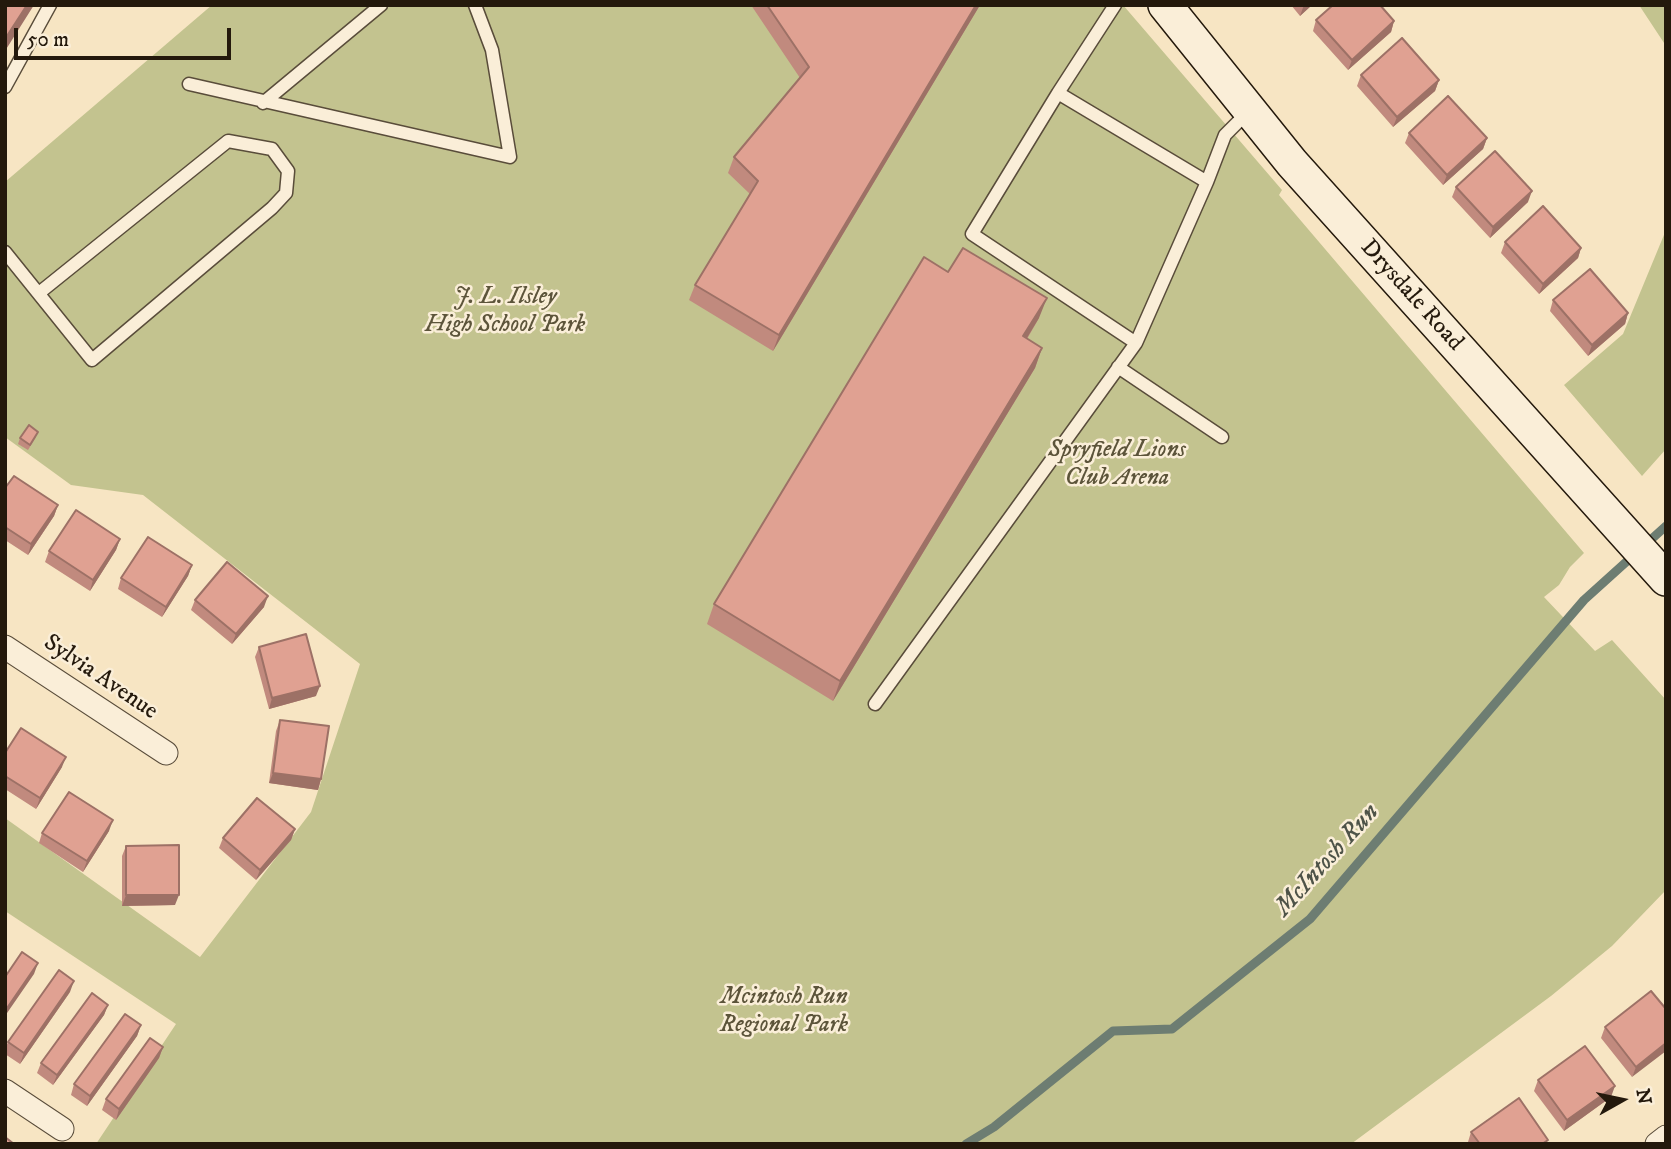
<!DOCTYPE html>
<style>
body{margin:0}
#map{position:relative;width:1671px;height:1149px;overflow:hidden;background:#f7e5c3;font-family:"IM FELL DW Pica",serif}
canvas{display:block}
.frame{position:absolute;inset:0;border:7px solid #24190c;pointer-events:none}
.north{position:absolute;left:1587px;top:1065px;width:70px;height:70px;-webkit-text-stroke:5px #faeed8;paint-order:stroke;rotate:81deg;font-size:19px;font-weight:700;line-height:28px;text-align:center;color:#24190c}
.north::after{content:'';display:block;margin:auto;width:24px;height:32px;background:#24190c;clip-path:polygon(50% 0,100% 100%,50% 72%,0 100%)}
.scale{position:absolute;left:14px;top:28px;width:217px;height:32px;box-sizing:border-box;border:4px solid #24190c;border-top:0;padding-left:9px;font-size:21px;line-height:24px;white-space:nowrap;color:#24190c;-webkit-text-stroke:5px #faeed8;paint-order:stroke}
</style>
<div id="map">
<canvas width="1671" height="1149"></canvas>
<div class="frame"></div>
<div class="north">N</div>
<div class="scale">50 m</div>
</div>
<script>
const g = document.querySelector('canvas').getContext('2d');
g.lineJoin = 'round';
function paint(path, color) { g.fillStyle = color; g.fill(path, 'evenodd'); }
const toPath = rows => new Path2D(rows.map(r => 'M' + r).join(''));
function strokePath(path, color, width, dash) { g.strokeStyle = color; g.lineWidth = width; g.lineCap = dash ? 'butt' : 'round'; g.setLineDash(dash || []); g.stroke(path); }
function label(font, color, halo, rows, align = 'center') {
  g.font = font + ' "IM FELL DW Pica",serif'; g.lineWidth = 5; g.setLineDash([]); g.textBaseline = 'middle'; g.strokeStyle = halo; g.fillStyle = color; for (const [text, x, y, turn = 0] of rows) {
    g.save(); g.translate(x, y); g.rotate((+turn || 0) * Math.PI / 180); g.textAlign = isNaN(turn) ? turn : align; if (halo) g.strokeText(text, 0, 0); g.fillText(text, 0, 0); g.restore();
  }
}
paint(toPath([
 [212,5,1123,5,1282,190,1279,195,1584,553,1570,567,1559,585,1544,597,1595,651,1612,640,1666,700,1666,890,1612,946,1551,996,1351,1144,96,1144,176,1024,5,911,5,818,200,957,311,812,360,664,143,495,71,485,5,437,5,182],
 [1639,5,1666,5,1666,46],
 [1666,230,1666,449,1642,476,1564,385,1623,334]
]), '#c3c38f');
strokePath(toPath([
 [966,1144,994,1127,1113,1031,1172,1029,1310,919,1584,600,1666,526]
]), '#6d7d72', 9);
const lane = toPath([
 [189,84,510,157,492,50,475,5],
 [5,87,50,5],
 [1058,93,1207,182],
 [263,103,381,5],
 [5,252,92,360,272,208,286,193,288,171,272,149,228,141,39,293],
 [1136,343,1207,182,1225,135,1248,112],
 [1118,367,1222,437],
 [875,704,1136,343,972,234,1058,93,1115,5]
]);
const street = toPath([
 [5,647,166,753],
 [5,1091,62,1129],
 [1657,1144,1666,1137]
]);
const secondary = toPath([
 [1165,5,1292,163,1666,579]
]);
strokePath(lane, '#594c3a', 15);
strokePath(street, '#594c3a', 25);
strokePath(secondary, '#24190c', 36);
strokePath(lane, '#faeed8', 12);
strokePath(street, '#faeed8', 23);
strokePath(secondary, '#faeed8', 33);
paint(toPath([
 [751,5,980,5,773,351,689,300,695,285,750,194,728,173,734,157,800,78],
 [1291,5,1312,5,1300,16],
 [1316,20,1394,21,1391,32,1348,70,1313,31],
 [1361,75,1439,80,1435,91,1393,127,1357,86],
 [1409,133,1487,138,1483,149,1443,185,1405,143],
 [1456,187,1528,202,1490,238,1452,197],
 [1505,242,1581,248,1578,258,1539,294,1501,253],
 [948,272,1039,318,1027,339,1042,348,1035,368,833,701,707,624,714,604],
 [1553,300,1628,313,1625,324,1588,356,1550,311],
 [36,437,28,450,18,444,20,438],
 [5,488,58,505,54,516,28,555,5,540],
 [120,539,116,550,90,591,45,562,49,551],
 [192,565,188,576,162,617,118,589,121,578],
 [195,600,264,607,232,644,191,610],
 [259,647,316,696,269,709,255,657],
 [280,720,321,779,318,790,269,783,276,731],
 [5,753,62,767,36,809,5,789],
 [295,829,291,840,256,880,219,848,223,838],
 [109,831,83,872,39,843,42,833],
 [126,846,175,905,122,906,122,856],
 [70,992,20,1064,5,1054,5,1049,8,1042],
 [108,1005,104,1015,53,1085,37,1073,41,1063],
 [1666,1009,1632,1077,1601,1038,1605,1027],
 [141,1025,137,1036,87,1106,71,1095,74,1084],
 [163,1047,159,1058,116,1120,102,1110,106,1099],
 [1538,1080,1611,1097,1564,1131,1534,1091],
 [1471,1132,1548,1140,1546,1144,1469,1144,1468,1142]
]), '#c18a7e');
paint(toPath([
 [27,5,34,5,5,51,5,39],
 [976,5,980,5,773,351,779,335],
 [1304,5,1312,5,1300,16],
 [1394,21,1391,32,1348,70,1352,60],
 [1439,80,1435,91,1393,127,1397,117],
 [1487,138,1483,149,1443,185,1447,175],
 [1532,191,1528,202,1490,238,1493,227],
 [1581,248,1578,258,1539,294,1543,284],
 [1047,298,1039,318,1016,356,1023,336],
 [1628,313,1625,324,1588,356,1592,345],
 [1042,348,1035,368,833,701,840,681],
 [58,505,54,516,28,555,31,544],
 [120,539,116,550,90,591,93,580],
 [192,565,188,576,162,617,166,607],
 [268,596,264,607,232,644,236,634],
 [320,686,316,696,269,709,272,698],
 [66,757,62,767,36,809,40,798],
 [273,773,321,779,318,790,269,783],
 [113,820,109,831,83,872,87,861],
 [295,829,291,840,256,880,260,870],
 [126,895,179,895,175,905,122,906],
 [38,963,34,974,5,1016,5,1011],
 [74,981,70,992,20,1064,24,1053],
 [108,1005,104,1015,53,1085,57,1075],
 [141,1025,137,1036,87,1106,90,1096],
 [1666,1043,1666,1051,1632,1077,1636,1067],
 [163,1047,159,1058,116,1120,119,1109],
 [1615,1086,1611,1097,1564,1131,1567,1120]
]), '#9d7166');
const building = toPath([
 [5,5,27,5,5,39,5,5],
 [767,5,976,5,779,335,695,285,758,181,734,157,809,67,767,5],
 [1333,5,1380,5,1394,21,1352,60,1316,20,1333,5],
 [1402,38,1439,80,1397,117,1361,75,1402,38],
 [1448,96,1487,138,1447,175,1409,133,1448,96],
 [1495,151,1532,191,1493,227,1456,187,1495,151],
 [1543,206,1581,248,1543,284,1505,242,1543,206],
 [963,248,1047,298,1023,336,1042,348,840,681,714,604,924,257,948,272,963,248],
 [1590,269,1628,313,1592,345,1553,300,1590,269],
 [29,425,38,432,30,445,20,438,29,425],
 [14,476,58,505,31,544,5,527,5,488,14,476],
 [76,510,120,539,93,580,49,551,76,510],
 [148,537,192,565,166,607,121,578,148,537],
 [227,562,268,596,236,634,195,600,227,562],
 [306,634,320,686,272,698,259,647,306,634],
 [280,720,329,726,321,779,273,773,280,720],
 [21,728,66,757,40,798,5,776,5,753,21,728],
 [69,792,113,820,87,861,42,833,69,792],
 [257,798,295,829,260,870,223,838,257,798],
 [179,845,179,895,126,895,126,846,179,845],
 [22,952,38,963,5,1011,5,977,22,952],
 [59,970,74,981,24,1053,8,1042,59,970],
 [1651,991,1666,1009,1666,1043,1636,1067,1605,1027,1651,991],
 [92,993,108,1005,57,1075,41,1063,92,993],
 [125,1014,141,1025,90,1096,74,1084,125,1014],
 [150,1038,163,1047,119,1109,106,1099,150,1038],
 [1585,1046,1615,1086,1567,1120,1538,1080,1585,1046],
 [1519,1098,1548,1140,1542,1144,1480,1144,1471,1132,1519,1098],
 [5,1137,14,1144,5,1144,5,1137]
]);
paint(building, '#e0a192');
strokePath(building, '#9d7166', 2);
label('24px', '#24190c', '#faeed8', [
 ["Drysdale Road",1411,296,48],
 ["Sylvia Avenue",100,678,34]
]);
label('italic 24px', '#5c543a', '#faeed8', [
 ["J. L. Ilsley",505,298],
 ["High School Park",505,326],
 ["Spryfield Lions",1117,451],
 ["Club Arena",1117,479],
 ["Mcintosh Run",784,998],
 ["Regional Park",784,1026]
]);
label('italic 26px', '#4e5348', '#faeed8', [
 ["McIntosh Run",1328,861,-48]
]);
</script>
